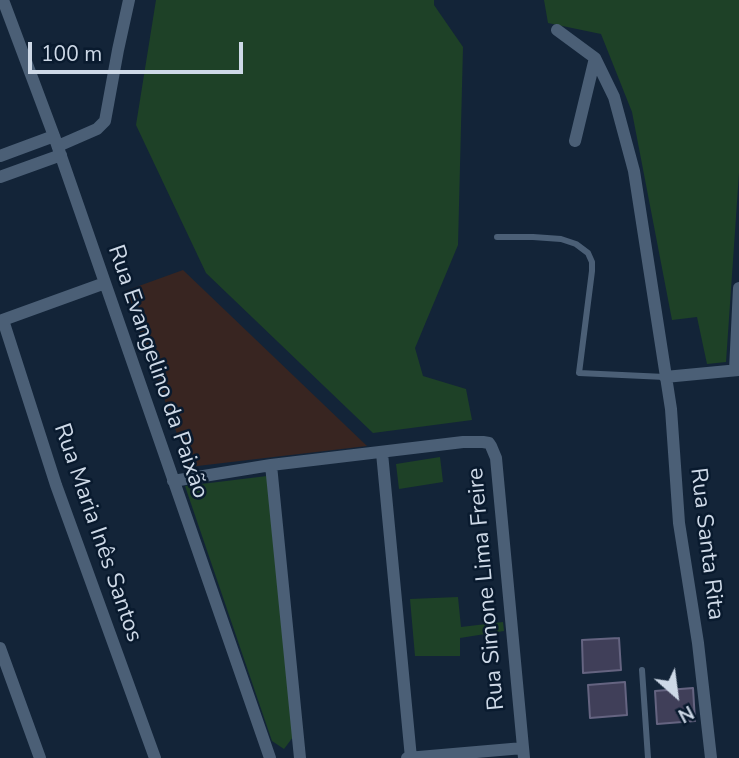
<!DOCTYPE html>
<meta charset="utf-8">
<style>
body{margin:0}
#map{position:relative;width:739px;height:758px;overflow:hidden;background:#132438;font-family:"Nunito Sans",sans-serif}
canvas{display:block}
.north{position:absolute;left:641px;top:660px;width:70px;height:70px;-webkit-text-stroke:5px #091a2e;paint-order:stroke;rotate:152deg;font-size:19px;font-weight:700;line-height:28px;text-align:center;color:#ced9e7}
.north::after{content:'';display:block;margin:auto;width:24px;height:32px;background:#ced9e7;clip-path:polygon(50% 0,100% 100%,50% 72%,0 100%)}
.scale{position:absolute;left:28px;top:42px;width:215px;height:32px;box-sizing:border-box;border:4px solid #ced9e7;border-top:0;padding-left:9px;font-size:21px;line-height:24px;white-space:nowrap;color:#ced9e7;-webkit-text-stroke:5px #091a2e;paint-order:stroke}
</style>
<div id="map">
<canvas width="739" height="758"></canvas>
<div class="north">N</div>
<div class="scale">100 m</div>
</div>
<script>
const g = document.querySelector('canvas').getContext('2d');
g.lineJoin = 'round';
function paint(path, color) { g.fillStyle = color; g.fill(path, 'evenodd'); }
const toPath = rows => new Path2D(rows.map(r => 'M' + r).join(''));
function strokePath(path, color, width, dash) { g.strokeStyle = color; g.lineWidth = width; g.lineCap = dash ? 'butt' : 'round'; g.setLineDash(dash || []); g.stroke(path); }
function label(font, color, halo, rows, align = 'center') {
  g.font = font + ' "Nunito Sans",sans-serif'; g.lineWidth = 5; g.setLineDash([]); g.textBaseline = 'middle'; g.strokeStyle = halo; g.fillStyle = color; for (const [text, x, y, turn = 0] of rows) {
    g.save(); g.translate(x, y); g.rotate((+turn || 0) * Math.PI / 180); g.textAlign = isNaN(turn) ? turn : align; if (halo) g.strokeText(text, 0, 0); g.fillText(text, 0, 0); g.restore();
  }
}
paint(toPath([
 [183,270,367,446,189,467,125,291]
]), '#382521');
paint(toPath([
 [156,0,434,0,434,5,463,47,458,245,415,348,423,376,466,389,472,420,373,433,206,273,136,125],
 [544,0,739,0,739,173,726,362,707,364,697,317,672,320,632,112,601,34,548,23],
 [440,457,443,482,399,489,396,464],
 [267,476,293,737,284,749,272,741,185,486],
 [458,597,461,627,503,622,504,631,460,638,460,656,415,656,410,599]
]), '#1e4127');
const building = toPath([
 [619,638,621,670,583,673,582,640,619,638],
 [625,682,627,715,590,718,588,685,625,682],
 [693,688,695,721,657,724,655,691,693,688]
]);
paint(building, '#403f59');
strokePath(building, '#656481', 2);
strokePath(toPath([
 [497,237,533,237,561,239,576,244,588,253,592,262,592,271,579,373,665,377],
 [642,670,648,758]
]), '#4b5f76', 6);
strokePath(toPath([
 [3,0,54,136,270,758],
 [557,30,595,58,614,97,634,171,671,409,679,523,698,643,711,758],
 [575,141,595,58],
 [58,146,97,129,105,121,118,50,129,0],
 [0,156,54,136],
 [0,177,61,155],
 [3,320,56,485,155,758],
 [0,321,105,283],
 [735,370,739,288],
 [665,377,739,370],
 [382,453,411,758],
 [271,465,300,758],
 [173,481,271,465,463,442,483,442,489,443,491,446,496,458,524,758],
 [0,648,40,758],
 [407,758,523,748]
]), '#4b5f76', 12);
label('23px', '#ced9e7', '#091a2e', [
 ["Rua Evangelino da Paixão",157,372,71],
 ["Rua Maria Inês Santos",97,533,71],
 ["Rua Santa Rita",706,544,83],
 ["Rua Simone Lima Freire",487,589,-95]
]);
</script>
